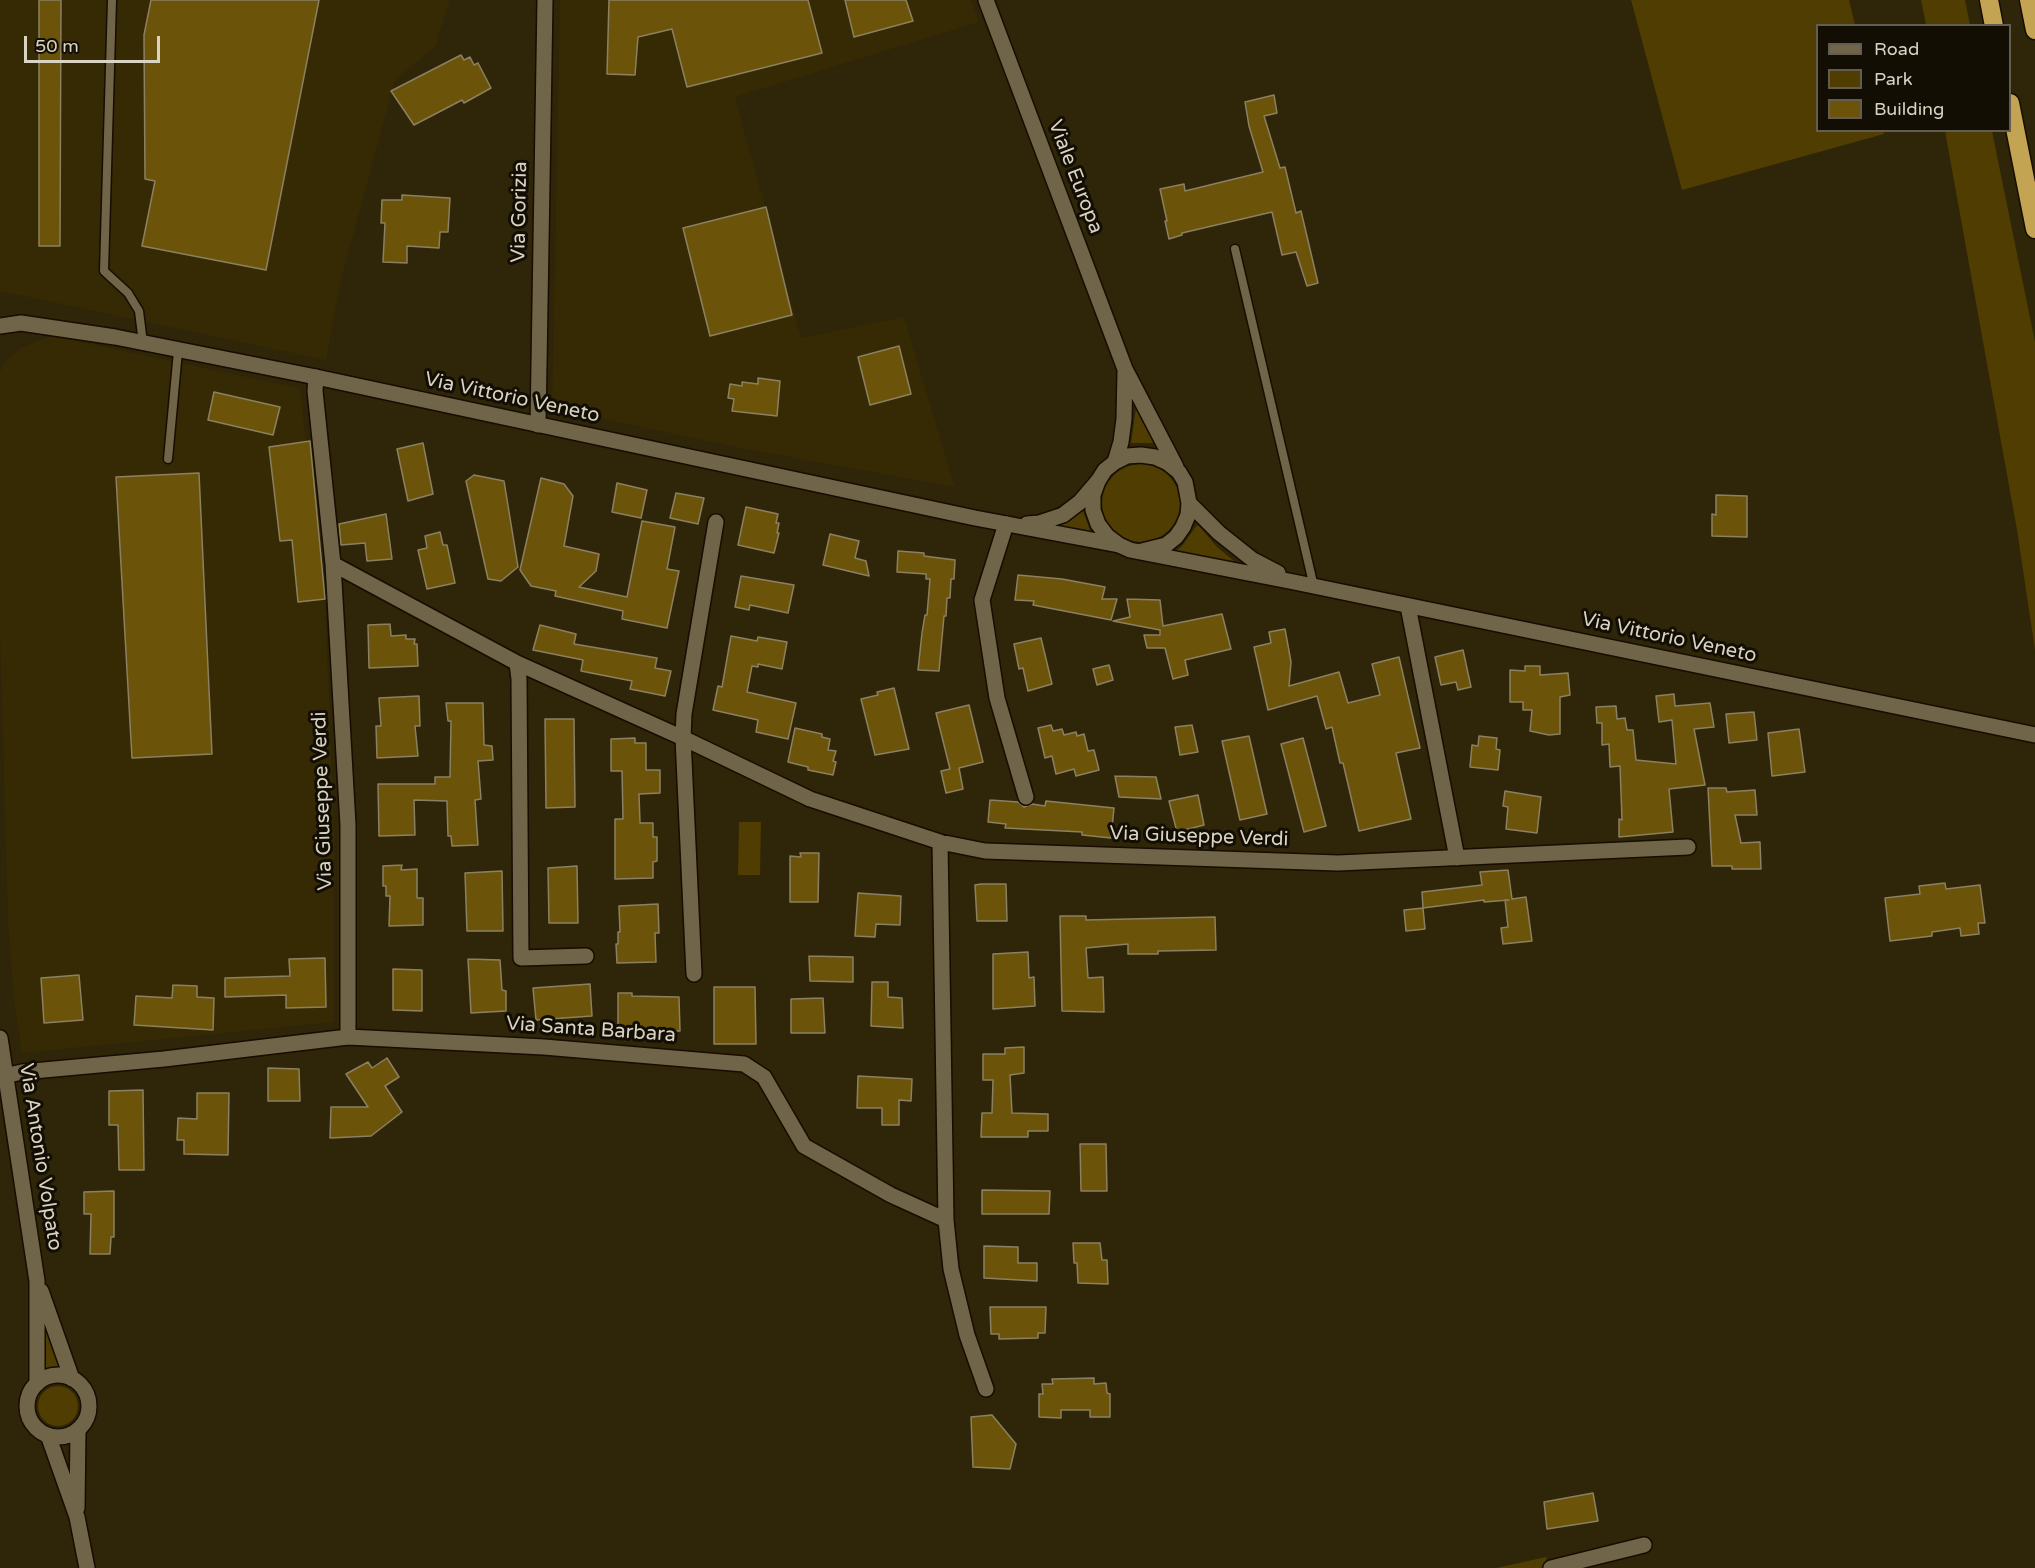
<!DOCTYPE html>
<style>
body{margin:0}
#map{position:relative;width:2035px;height:1568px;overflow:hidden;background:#2f2508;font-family:"Varela Round",sans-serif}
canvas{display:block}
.legend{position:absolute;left:1816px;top:24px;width:195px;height:108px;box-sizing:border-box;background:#130e04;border:2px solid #625d50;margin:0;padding:8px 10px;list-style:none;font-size:18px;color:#d9d3c3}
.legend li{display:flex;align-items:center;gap:12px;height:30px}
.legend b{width:30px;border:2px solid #625d50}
.scale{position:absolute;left:24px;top:36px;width:136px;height:27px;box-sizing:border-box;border:3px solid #d9d3c3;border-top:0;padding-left:8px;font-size:18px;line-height:21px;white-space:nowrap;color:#d9d3c3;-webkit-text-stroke:4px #130e04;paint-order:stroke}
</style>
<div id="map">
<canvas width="2035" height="1568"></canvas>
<ul class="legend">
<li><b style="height:8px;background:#706548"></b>Road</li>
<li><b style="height:16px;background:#4f3d02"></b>Park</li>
<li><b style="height:16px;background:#6b5409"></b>Building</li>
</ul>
<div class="scale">50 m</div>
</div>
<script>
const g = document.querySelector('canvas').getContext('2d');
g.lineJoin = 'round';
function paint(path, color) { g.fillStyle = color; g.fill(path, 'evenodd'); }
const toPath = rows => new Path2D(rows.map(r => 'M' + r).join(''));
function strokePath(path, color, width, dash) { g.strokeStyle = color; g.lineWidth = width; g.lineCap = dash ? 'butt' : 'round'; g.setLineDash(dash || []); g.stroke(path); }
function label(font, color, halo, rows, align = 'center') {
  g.font = font + ' "Varela Round",sans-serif'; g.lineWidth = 6; g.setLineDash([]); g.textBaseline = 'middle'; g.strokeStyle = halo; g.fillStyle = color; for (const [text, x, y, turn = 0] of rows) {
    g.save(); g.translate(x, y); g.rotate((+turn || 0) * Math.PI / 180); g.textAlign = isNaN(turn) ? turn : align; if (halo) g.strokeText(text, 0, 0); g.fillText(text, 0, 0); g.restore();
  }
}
paint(toPath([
 [0,0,450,0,435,47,395,80,340,284,326,360,0,291],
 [560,0,971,0,979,22,735,97,801,338,904,317,955,487,740,448,552,408],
 [52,336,300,388,325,605,334,828,334,1022,22,1053,14,999,8,924,0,636,0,371,9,357,22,347]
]), '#362a04');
paint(toPath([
 [1631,0,1849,0,1855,25,1818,26,1818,130,1883,131,1884,134,1682,190],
 [1921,0,1965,0,1970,25,1926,25],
 [1945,131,1992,131,2035,342,2035,650,2017,530],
 [1136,408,1154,443,1131,443],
 '1102 503a39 39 0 1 1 78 0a39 39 0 1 1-78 0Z',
 [1080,509,1083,511,1093,538,1045,530],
 [1197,525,1199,526,1217,547,1240,566,1172,554,1182,546],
 [739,822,761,822,760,875,738,875],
 [44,1324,59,1366,43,1369],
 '38 1406a20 20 0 1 1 40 0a20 20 0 1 1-40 0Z',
 [1546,1557,1548,1568,1496,1568]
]), '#4f3d02');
const building = toPath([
 [39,0,61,0,60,246,39,246,39,0],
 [151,0,319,0,266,270,142,246,155,181,145,179,144,35,151,0],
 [609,0,808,0,822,53,687,87,672,29,638,37,635,75,607,74,609,0],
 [845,0,906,0,913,21,854,37,845,0],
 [461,55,464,60,470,57,474,65,478,63,491,88,464,103,462,100,414,125,391,91,461,55],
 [1274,95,1277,113,1264,116,1280,168,1285,167,1296,213,1301,211,1318,283,1307,286,1296,252,1282,255,1272,212,1182,233,1182,235,1169,239,1165,221,1167,221,1160,189,1184,184,1185,191,1263,172,1249,126,1245,102,1274,95],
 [402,195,450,198,448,232,440,232,439,248,407,246,407,263,383,262,385,223,381,223,382,200,402,200,402,195],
 [766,207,792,315,710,336,683,228,766,207],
 [899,346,911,394,870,405,858,357,899,346],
 [758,378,780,381,777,416,732,411,734,399,728,398,730,384,742,386,742,382,758,384,758,378],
 [214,392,280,407,273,435,208,420,214,392],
 [310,441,325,599,298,602,292,540,280,541,269,447,310,441],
 [423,443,433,494,408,501,397,449,423,443],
 [199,473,212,754,132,758,116,477,199,473],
 [474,475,504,481,518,567,501,581,488,579,466,481,474,475],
 [541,478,564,484,573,496,564,546,599,554,596,571,579,587,627,597,642,521,675,527,667,569,679,571,667,628,622,619,623,611,555,596,556,591,531,586,520,570,541,478],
 [617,483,647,490,641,518,612,512,617,483],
 [676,493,704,498,698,524,670,518,676,493],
 [1716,495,1747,496,1747,537,1712,536,1712,514,1716,515,1716,495],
 [746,507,778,514,776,523,779,523,777,533,779,533,774,553,738,545,746,507],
 [386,514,392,559,367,561,365,543,341,545,339,524,386,514],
 [440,532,443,545,447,545,455,583,427,589,418,550,427,548,425,536,440,532],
 [830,534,859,541,855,558,866,561,869,576,823,565,830,534],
 [898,551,924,553,924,556,955,560,954,579,951,579,950,598,947,598,946,616,944,616,939,671,918,670,922,633,925,615,927,615,930,579,926,579,926,574,897,572,898,551],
 [1018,575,1062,579,1105,587,1102,599,1117,599,1111,620,1033,605,1034,601,1015,600,1018,575],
 [741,576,794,585,788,613,750,605,749,610,735,607,741,576],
 [1127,599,1160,600,1163,626,1222,614,1231,649,1185,660,1188,675,1173,679,1165,648,1147,648,1144,635,1160,635,1160,630,1113,621,1130,617,1127,599],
 [390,624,391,636,406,635,406,639,415,639,414,644,417,644,418,666,369,668,368,625,390,624],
 [540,625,576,634,574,644,657,658,655,668,671,671,665,696,630,689,632,681,581,671,583,660,533,650,540,625],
 [1285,629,1291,662,1289,686,1339,672,1348,703,1380,695,1372,664,1399,657,1420,748,1396,753,1411,819,1359,831,1343,763,1340,763,1332,727,1326,729,1317,696,1268,710,1254,647,1271,643,1269,632,1285,629],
 [731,636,757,641,758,637,787,642,782,669,758,664,758,667,752,666,747,692,796,703,788,739,756,732,758,720,713,710,718,686,722,687,731,636],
 [1041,638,1052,684,1028,691,1023,668,1019,669,1014,644,1041,638],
 [1463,650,1471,687,1458,690,1456,682,1441,685,1435,657,1463,650],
 [1109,665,1113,680,1097,685,1093,669,1109,665],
 [1525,666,1540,666,1540,675,1568,673,1570,695,1560,697,1560,734,1549,735,1530,731,1532,710,1523,710,1523,702,1510,702,1510,670,1525,671,1525,666],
 [894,688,909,749,875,755,861,699,878,695,877,692,894,688],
 [1674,694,1675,706,1710,703,1714,727,1694,729,1705,785,1669,789,1673,832,1619,837,1619,819,1622,820,1620,766,1610,767,1609,744,1602,745,1602,723,1597,723,1596,707,1616,706,1617,719,1625,718,1627,730,1633,730,1636,760,1676,764,1672,720,1659,722,1656,696,1674,694],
 [419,696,420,726,415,726,418,756,377,758,376,726,381,726,379,698,419,696],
 [446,703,483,703,484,745,492,746,493,760,478,761,481,799,475,800,478,845,452,846,451,836,448,836,447,801,414,800,415,835,379,836,378,784,435,784,435,777,450,777,451,721,448,721,446,703],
 [969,705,983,762,959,768,963,789,946,793,941,771,950,769,936,713,969,705],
 [1754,712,1757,740,1729,743,1726,714,1754,712],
 [545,719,574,719,575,807,546,808,545,719],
 [1051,725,1053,731,1062,729,1064,735,1076,732,1077,736,1084,734,1088,751,1094,750,1099,770,1076,776,1074,769,1056,774,1052,756,1045,758,1038,728,1051,725],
 [1192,725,1198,752,1180,755,1175,727,1192,725],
 [795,728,822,734,822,737,830,739,828,750,836,751,833,761,836,762,833,775,808,770,808,767,788,762,795,728],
 [1799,729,1805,772,1772,776,1768,733,1799,729],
 [1249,736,1267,814,1240,820,1222,741,1249,736],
 [1479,736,1497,738,1496,749,1500,750,1498,770,1470,767,1472,745,1478,746,1479,736],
 [635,738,635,743,646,743,646,770,660,770,660,793,639,794,640,823,653,823,653,837,657,837,657,861,653,862,653,878,615,879,615,819,623,819,622,771,611,771,611,739,635,738],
 [1303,738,1326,826,1304,832,1281,744,1303,738],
 [1115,776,1156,777,1161,799,1119,797,1115,776],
 [1708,788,1726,788,1727,792,1755,790,1757,815,1735,815,1741,843,1760,842,1761,869,1732,869,1732,866,1712,866,1708,788],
 [1505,791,1541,797,1537,833,1506,829,1508,807,1503,806,1505,791],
 [1198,795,1204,825,1177,832,1169,801,1198,795],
 [990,800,1018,802,1024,807,1032,804,1045,806,1046,801,1114,808,1111,838,1082,835,1082,832,1005,828,1006,824,988,822,990,800],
 [800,853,819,853,818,902,790,902,790,856,801,857,800,853],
 [402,865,401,870,417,869,417,898,423,898,423,925,389,926,390,896,386,896,386,886,383,886,383,866,402,865],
 [577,866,578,923,549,923,548,868,577,866],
 [1508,870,1512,899,1526,897,1532,941,1503,944,1501,928,1508,927,1505,900,1509,900,1484,902,1484,900,1423,908,1422,892,1482,885,1480,872,1508,870],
 [502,871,503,931,467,931,465,873,502,871],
 [1945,883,1946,889,1980,885,1985,923,1978,923,1979,934,1961,936,1960,928,1932,932,1932,936,1890,941,1885,898,1920,894,1919,886,1945,883],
 [981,884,1006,884,1007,921,977,921,975,885,981,884],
 [858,893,901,896,900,925,876,924,875,937,855,936,858,893],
 [658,904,659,933,655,933,656,962,617,963,616,944,618,944,618,932,620,932,619,906,658,904],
 [1423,908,1425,929,1406,931,1404,910,1423,908],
 [1060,916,1086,916,1086,920,1215,917,1216,950,1158,951,1158,954,1128,954,1128,944,1086,948,1088,978,1103,977,1104,1012,1062,1011,1060,916],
 [1028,952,1029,978,1034,977,1035,1006,993,1009,993,954,1028,952],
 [809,956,853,957,853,982,810,981,809,956],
 [325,958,326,1007,286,1008,286,995,225,997,225,978,290,976,289,959,325,958],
 [468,959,500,960,502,990,506,991,506,1011,471,1013,468,959],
 [393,969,422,970,422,1011,393,1010,393,969],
 [79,975,83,1020,44,1023,41,978,79,975],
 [872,982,888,982,888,997,902,998,903,1028,871,1026,872,982],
 [590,984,592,1016,536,1020,533,988,590,984],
 [173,985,197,986,197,997,214,998,213,1030,134,1025,136,996,172,998,173,985],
 [714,987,755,987,756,1044,714,1044,714,987],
 [618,993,632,993,632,996,679,997,680,1031,618,1031,618,993],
 [823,998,825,1033,791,1033,791,999,823,998],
 [1024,1047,1024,1073,1010,1075,1012,1113,1048,1114,1048,1131,1028,1131,1028,1137,981,1137,982,1113,992,1113,993,1080,983,1080,983,1054,1005,1054,1005,1048,1024,1047],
 [387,1058,399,1077,385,1086,402,1112,371,1136,330,1138,331,1107,368,1107,346,1074,368,1062,372,1068,387,1058],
 [268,1068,299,1069,300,1101,268,1101,268,1068],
 [858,1076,912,1079,911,1101,899,1100,899,1125,882,1125,882,1108,857,1108,858,1076],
 [143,1090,144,1170,119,1170,118,1125,109,1125,109,1091,143,1090],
 [197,1093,229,1093,228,1155,184,1154,184,1140,177,1140,178,1118,197,1119,197,1093],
 [1080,1144,1106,1144,1107,1191,1081,1191,1080,1144],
 [982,1190,1050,1191,1049,1214,982,1214,982,1190],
 [114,1191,114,1237,111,1237,110,1254,90,1254,91,1214,84,1214,84,1192,114,1191],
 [1073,1243,1100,1243,1102,1260,1107,1260,1108,1284,1078,1283,1077,1263,1074,1263,1073,1243],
 [984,1246,1018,1247,1018,1263,1037,1263,1037,1281,984,1278,984,1246],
 [990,1307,1046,1307,1045,1333,1038,1333,1038,1338,999,1339,999,1334,991,1334,990,1307],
 [1094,1378,1094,1384,1106,1383,1107,1393,1110,1394,1110,1417,1090,1417,1090,1410,1061,1410,1061,1418,1039,1417,1039,1394,1043,1394,1042,1384,1053,1384,1052,1379,1094,1378],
 [992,1415,1016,1444,1010,1469,973,1467,971,1417,992,1415],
 [1593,1493,1598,1521,1547,1529,1544,1502,1593,1493]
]);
paint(building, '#6b5409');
strokePath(building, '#8b8062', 1.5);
const service = toPath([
 [112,0,104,271,128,293,139,311,143,343],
 [1235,249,1314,587],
 [168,459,178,351]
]);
const minor = toPath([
 [316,377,315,391,333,564,517,663,683,738,810,799,940,842,985,851,1338,863,1688,847],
 [538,425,545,0],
 [1006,524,982,600,997,698,1026,797],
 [333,564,348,825,348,1037],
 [1408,606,1457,858],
 [517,663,519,679,521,958,586,956],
 [940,842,946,1220],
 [694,974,683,738,684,714,716,522],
 [0,1077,22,1072,164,1059,348,1037,544,1047,744,1064,764,1077,804,1146,891,1195,946,1220,951,1269,967,1335,986,1389],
 [1551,1568,1644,1545]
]);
const tertiary = toPath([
 [0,326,21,323,115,337,316,377,975,518,1119,545],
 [1027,524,1039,523,1063,515,1080,502,1098,481],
 [0,1038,37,1281,37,1384],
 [41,1291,72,1379],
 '27 1406a31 31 0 1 1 62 0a31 31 0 1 1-62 0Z',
 [48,1435,77,1517,87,1568],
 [77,1508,78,1430]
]);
const secondary = toPath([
 [986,0,1125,369,1176,467],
 [1115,462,1121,442,1124,419,1125,372],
 [1189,503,1219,533,1253,560,1278,573],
 [1142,551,1166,545,1176,537,1183,527,1188,515,1189,503,1185,482,1179,472,1168,463,1155,457,1141,455,1127,456,1115,462,1105,470,1098,481,1093,495,1093,510,1098,524,1107,536,1119,545,1130,550,1294,582,2035,735]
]);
const motorway = toPath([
 [1989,0,1994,26],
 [2029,0,2035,30],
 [2010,103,2035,229]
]);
strokePath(service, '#170d00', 11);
strokePath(minor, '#170d00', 18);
strokePath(tertiary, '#170d00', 18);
strokePath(secondary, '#170d00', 18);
strokePath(motorway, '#170d00', 21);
strokePath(service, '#706548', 8);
strokePath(minor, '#706548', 15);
strokePath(tertiary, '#706548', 15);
strokePath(secondary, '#706548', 15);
strokePath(motorway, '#c2a453', 18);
label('20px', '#d9d3c3', '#130e04', [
 ["Viale Europa",1075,177,69],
 ["Via Gorizia",520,212,-89],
 ["Via Vittorio Veneto",512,398,12],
 ["Via Vittorio Veneto",1669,638,12],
 ["Via Giuseppe Verdi",323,801,-92],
 ["Via Giuseppe Verdi",1199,837,2],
 ["Via Santa Barbara",591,1030,4],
 ["Via Antonio Volpato",40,1157,81]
]);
</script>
